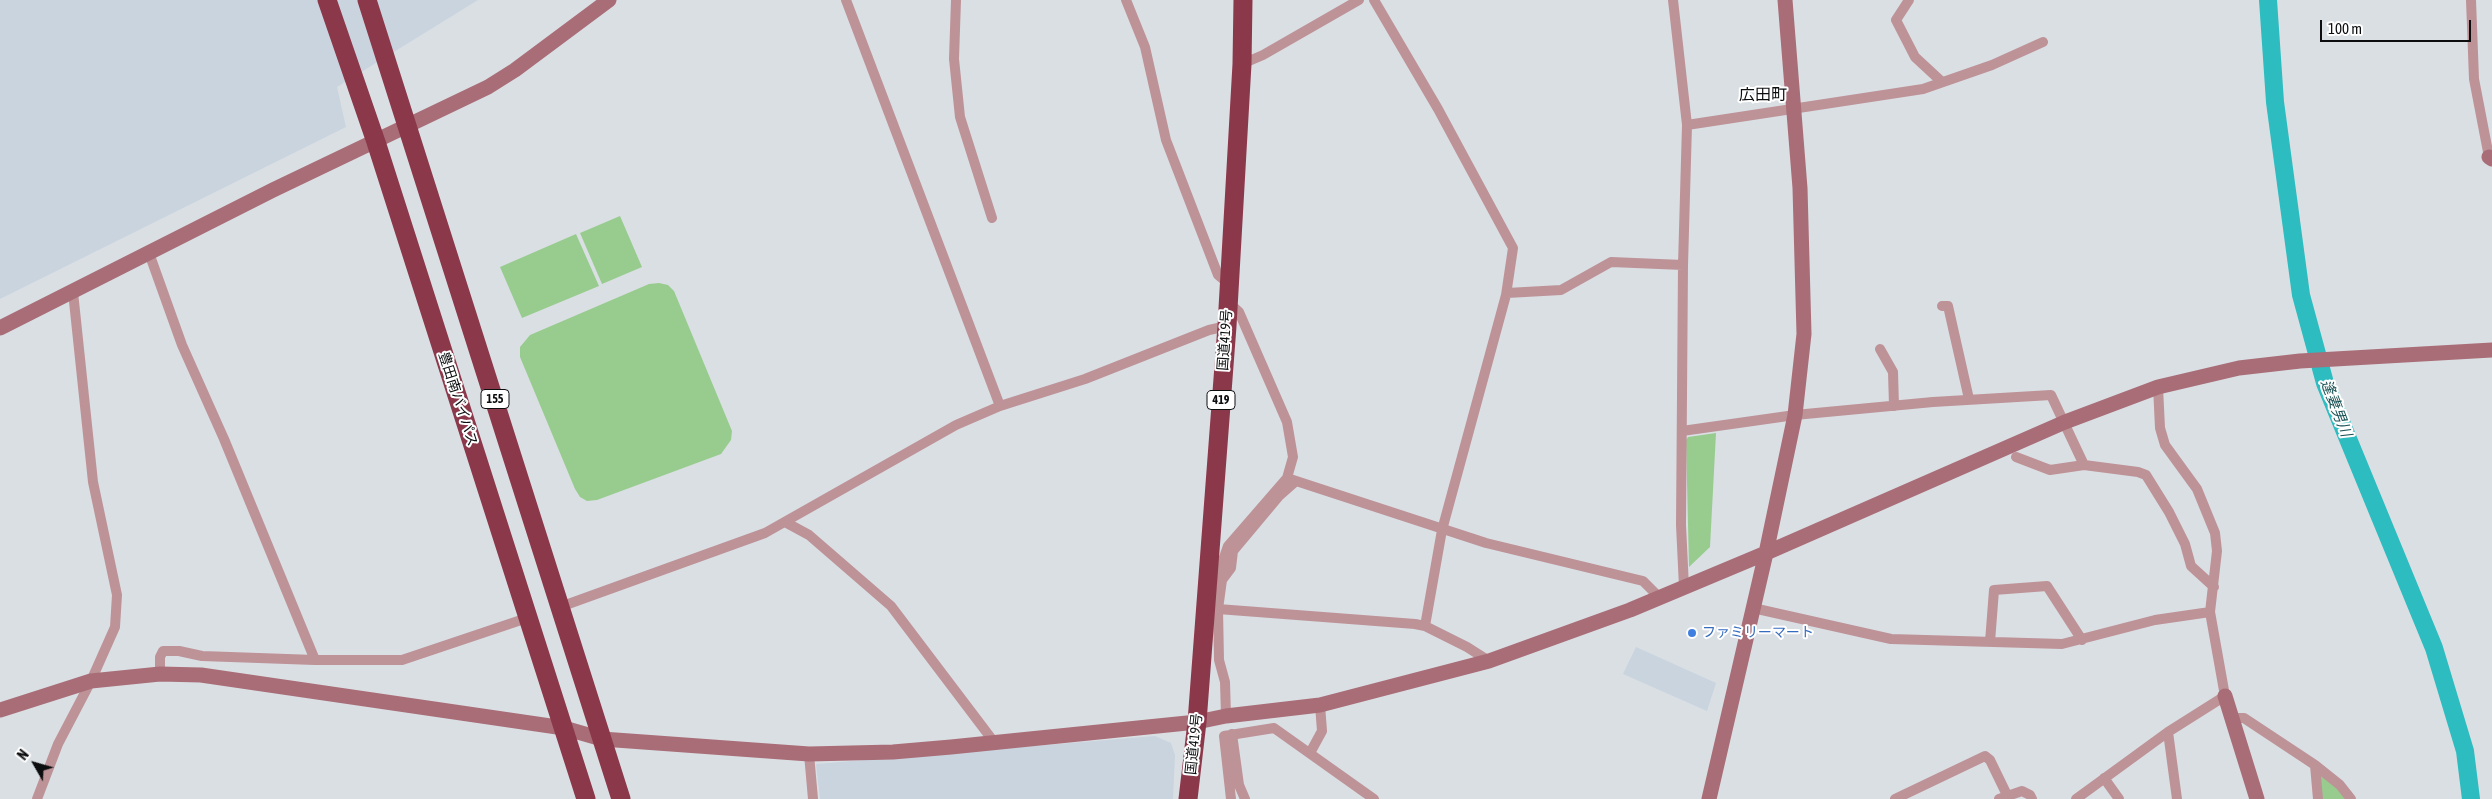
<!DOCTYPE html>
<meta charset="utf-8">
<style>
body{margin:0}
#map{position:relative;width:2492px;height:799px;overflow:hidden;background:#dadfe4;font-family:"Asap Condensed",sans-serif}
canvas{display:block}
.north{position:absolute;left:10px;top:739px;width:50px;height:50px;-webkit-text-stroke:4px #fff;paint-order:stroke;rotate:308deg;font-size:14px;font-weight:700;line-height:20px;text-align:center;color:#0c0d0f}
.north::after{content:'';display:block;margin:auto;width:18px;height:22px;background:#0c0d0f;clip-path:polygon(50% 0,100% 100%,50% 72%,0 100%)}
.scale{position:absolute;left:2320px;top:20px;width:151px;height:22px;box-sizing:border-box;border:2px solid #0c0d0f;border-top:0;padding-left:6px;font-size:15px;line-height:18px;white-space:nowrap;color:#0c0d0f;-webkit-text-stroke:4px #fff;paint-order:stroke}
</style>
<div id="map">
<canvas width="2492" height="799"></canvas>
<div class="north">N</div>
<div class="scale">100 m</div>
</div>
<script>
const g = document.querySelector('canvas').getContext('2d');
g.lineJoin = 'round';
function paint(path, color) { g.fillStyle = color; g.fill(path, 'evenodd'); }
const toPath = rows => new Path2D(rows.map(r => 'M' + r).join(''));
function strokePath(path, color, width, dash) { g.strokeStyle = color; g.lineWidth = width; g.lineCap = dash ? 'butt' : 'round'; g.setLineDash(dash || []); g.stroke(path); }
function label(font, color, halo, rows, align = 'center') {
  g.font = font + ' "Asap Condensed","Noto Sans JP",sans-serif'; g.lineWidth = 4; g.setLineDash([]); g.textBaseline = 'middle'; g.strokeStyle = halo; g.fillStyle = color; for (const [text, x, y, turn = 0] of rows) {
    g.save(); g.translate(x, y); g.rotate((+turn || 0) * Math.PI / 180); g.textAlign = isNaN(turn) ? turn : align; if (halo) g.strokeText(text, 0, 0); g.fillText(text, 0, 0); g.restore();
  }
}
paint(toPath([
 [0,0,478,0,337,87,346,127,0,299],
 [1636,647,1716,683,1707,711,1623,674],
 [1155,736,1171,743,1175,755,1173,799,820,799,816,764]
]), '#c9d4df');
paint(toPath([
 [620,216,642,267,602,284,580,233],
 [576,234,599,286,522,318,500,267],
 [659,283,668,285,674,291,732,431,731,440,721,454,597,500,587,501,580,497,575,489,520,357,520,347,530,335,649,284],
 [1716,433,1710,547,1689,567,1686,440,1688,437],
 [2319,776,2324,776,2349,799,2321,799]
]), '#98cc8e');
strokePath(toPath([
 [2268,0,2275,102,2301,295,2325,383,2434,648,2465,751,2471,799]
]), '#2dbcc0', 18);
strokePath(toPath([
 [956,0,954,59,960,117,992,218],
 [1126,0,1145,47,1166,140,1218,275,1230,285],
 [1374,0,1438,109,1513,248,1506,295,1442,530,1425,626],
 [1673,0,1687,125,1683,265,1681,525,1684,587],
 [1909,0,1896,20,1915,57,1942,82],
 [2471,0,2474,79,2489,157],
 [1242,64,1263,55,1359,0],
 [1687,125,1923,89,1992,65,2043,42],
 [149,253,182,345,224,439,315,660],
 [1507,293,1561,290,1611,262,1683,265],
 [1942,306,1948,306,1969,399],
 [1880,349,1893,372,1894,406],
 [1000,406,1085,379,1209,330,1227,326],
 [1682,431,1795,415,1933,402,2051,395,2084,465,2138,472,2146,475,2169,512,2185,544,2191,566,2214,587],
 [2016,457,2050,470,2084,465],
 [1287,478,1486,543,1643,581,1658,596],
 [785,522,809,535,891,606,994,742],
 [1211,583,1220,569,1228,546,1287,478,1293,457,1287,422,1239,312,1228,302],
 [560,607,765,533,956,425,1000,406,846,0],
 [1753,608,1891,639,2062,644,2155,620,2210,612],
 [1205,610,1218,609,1415,624,1425,626,1467,647,1489,661],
 [1990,642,1994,590,2047,586,2082,640],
 [160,674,160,657,163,651,179,651,202,656,315,660,402,660,530,617],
 [1226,716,1225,682,1219,660,1218,609,1222,580,1231,568,1233,551,1279,496,1296,481],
 [2233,718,2244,718,2315,765,2340,785,2351,799],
 [2168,732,2177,799],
 [1232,734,1239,785,1245,799],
 [1310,753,1322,731,1320,705],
 [809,754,813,799],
 [2315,765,2318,799],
 [2104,778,2119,799],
 [37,799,58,744,91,681,115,627,117,595,93,482,73,292],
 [1231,799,1224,736,1274,728,1374,799],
 [1895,799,1985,756,1990,760,2007,795],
 [1999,799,2022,791,2030,795,2032,799],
 [2076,799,2168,732,2225,696,2210,612,2217,551,2215,533,2197,489,2165,445,2160,428,2158,387]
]), '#bd9398', 10);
strokePath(toPath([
 [2489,157,2492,159],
 [0,328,273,190,488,87,515,70,609,0],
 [2225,696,2257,799],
 [0,710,91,681,160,674,201,675,564,728,602,739,809,754,893,752,951,747,1197,722,1226,716,1320,705,1489,661,1630,610,1766,553,2065,422,2158,387,2239,368,2300,361,2492,350],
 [1709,799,1766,553,1795,415,1804,334,1800,188,1785,0]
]), '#a96d77', 15);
strokePath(toPath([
 [327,0,376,142,586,799],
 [367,0,621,799],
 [1188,799,1197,722,1227,326,1242,64,1243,0]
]), '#8c384b', 19);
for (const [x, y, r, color] of [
 [1692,633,5,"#3f7fe0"]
]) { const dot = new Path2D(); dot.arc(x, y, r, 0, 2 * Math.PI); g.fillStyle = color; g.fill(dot); strokePath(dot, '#fff', 2); }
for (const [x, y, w] of [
 [495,399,28],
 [1221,400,28]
]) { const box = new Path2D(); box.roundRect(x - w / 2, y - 9.5, w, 19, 4); g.fillStyle = '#fff'; g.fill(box); strokePath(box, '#0c0d0f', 1); }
label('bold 12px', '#0c0d0f', null, [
 ["155",495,399],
 ["419",1221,400]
]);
label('14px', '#0c0d0f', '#fff', [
 ["国道419号",1225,340,-86],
 ["豊田南バイパス",458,399,72],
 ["国道419号",1194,744,-84]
]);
label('14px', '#366cbe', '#fff', [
 ["ファミリーマート",1702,633]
], 'left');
label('italic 15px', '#1a5254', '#fff', [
 ["逢妻男川",2336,408,69]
]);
label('16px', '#0c0d0f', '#fff', [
 ["広田町",1763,95]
]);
</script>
